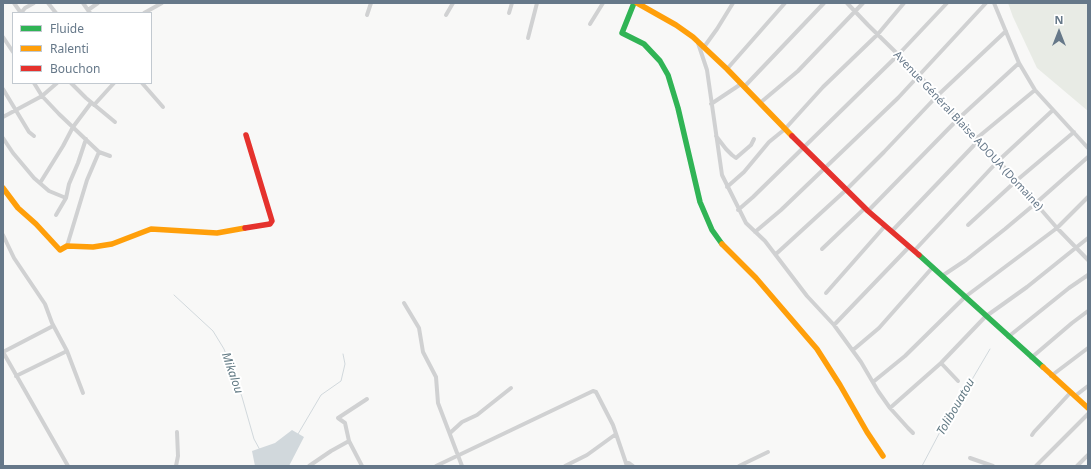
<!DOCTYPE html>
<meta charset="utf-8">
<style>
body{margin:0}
#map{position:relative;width:1091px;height:469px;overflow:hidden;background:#f8f8f7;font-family:"Noto Sans",sans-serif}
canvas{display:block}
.frame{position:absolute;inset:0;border:4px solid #667889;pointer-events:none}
.legend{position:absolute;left:12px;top:12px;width:140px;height:72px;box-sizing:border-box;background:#fff;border:1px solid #c2c9d0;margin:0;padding:5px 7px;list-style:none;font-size:12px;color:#667889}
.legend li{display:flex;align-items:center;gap:8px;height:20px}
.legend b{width:20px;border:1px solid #c2c9d0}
.north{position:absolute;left:1039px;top:12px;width:40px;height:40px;-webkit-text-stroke:3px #fff;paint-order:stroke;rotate:0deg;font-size:11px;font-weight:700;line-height:16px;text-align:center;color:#667889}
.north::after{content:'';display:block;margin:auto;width:14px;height:18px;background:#667889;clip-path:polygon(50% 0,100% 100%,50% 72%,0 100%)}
</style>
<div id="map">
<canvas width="1091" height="469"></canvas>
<div class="frame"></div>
<ul class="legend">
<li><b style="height:5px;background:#30b455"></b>Fluide</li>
<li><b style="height:5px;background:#ff9f0a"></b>Ralenti</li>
<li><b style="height:5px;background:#e5322d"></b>Bouchon</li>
</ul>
<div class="north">N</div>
</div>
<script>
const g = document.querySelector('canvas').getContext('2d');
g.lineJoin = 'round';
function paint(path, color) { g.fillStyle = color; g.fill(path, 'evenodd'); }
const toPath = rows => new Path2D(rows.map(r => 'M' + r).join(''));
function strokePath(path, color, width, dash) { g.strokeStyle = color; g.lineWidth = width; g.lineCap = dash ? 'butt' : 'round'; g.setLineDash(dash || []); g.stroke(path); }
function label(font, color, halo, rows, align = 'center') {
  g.font = font + ' "Noto Sans",sans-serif'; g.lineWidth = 4; g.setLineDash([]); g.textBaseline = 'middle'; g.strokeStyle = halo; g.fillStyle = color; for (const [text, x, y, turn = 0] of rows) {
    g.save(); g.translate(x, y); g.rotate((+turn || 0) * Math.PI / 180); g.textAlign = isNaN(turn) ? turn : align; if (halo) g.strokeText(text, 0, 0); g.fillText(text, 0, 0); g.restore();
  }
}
paint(toPath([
 [1008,3,1088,3,1088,111,1037,68,1013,17]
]), '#e8ebe5');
paint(toPath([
 [292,430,304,437,289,466,255,466,252,451,275,443]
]), '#d1d8dc');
strokePath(toPath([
 [174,295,213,331,224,349,242,397,254,439,260,450],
 [298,434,321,395,341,381,345,364,343,354],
 [922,466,941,430,950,422,957,405,990,349]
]), '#d1d8dc', 1);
strokePath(toPath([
 [14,3,21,13],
 [48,3,56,13],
 [83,3,90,13],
 [847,3,868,25,919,75,958,119,991,152,1057,228,1088,260],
 [994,3,1019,63,1035,90,1088,148],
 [88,10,98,3],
 [21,13,25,8,34,3],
 [144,13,162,3],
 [509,13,512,3],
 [367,15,371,3],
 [446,15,453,3],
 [590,24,603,3],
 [3,37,13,52],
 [528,38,537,3],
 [698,43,707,70,722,175,746,223,765,241,807,296,834,325,861,362,878,391,890,408,908,428,913,433],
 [704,47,717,29,733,3],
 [727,69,785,3],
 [34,83,42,96,59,114,99,152,110,156],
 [71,83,86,98,115,122],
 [142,83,163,107],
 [744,87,824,3],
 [3,89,29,132,34,136],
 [760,103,798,71,863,3],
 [711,104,741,84],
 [94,105,114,83],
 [3,117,42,96,57,83],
 [716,136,726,149,732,155,736,158,751,145,754,139],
 [3,138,13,153,34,178,49,191,66,198],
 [977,138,1035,90],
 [40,183,63,146,73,127,91,103],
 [727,187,744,172,769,142,785,129,823,87,878,34,904,3],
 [738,210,753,197,898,55,947,3],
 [868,211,958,119,1019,63],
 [56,215,66,198,69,184,78,163,86,139],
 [968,225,1016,181,1074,132],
 [892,231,979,140],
 [755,232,781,210,898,98,986,3],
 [3,235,14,258,45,304,52,323,67,351,83,393],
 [67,246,87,180,99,152],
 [822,249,865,208],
 [914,251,998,161,1053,110],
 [776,254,846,190,884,152,937,96,1006,31],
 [942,276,966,260,1005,229,1036,203,1088,157],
 [826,293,885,226],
 [404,303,419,328,423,352,436,377,438,403,462,466],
 [834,325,909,247],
 [1008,337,1069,288,1088,275],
 [853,350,879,328,932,268],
 [3,352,68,466],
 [3,352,53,326],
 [1031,358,1072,323,1088,311],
 [941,363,958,381],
 [16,376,67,351],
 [1051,376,1088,348],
 [873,382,905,356,965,297,1057,228,1088,197],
 [1075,396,1088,386],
 [890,408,941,363,985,317,1027,287,1088,238],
 [450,433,462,422,477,415,511,388],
 [1032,435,1034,432,1071,392],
 [970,458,993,466],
 [626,463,629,463,633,466],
 [176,466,178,456,177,432],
 [309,466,331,451,349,441],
 [362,466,349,441,345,423,338,418,367,399],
 [436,466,593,391,596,392,613,425,627,466],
 [565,466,587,455,616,434],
 [739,466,768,452],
 [1036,466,1088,414],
 [1077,466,1088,455]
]), '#d0d1d2', 4);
strokePath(toPath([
 [634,3,622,33,644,44,660,61,668,75,678,108,700,202,712,230,722,244],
 [919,255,1043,367]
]), '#30b455', 5.5);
strokePath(toPath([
 [637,3,676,25,693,37,727,69,792,136],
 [3,188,18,208,36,224,60,250,67,246,93,247,112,244,151,229,217,233,245,228],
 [722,244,756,278,817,349,840,385,867,432,883,456],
 [1043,367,1088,408]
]), '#ff9f0a', 5.5);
strokePath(toPath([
 [792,136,868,211,919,255],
 [245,228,270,224,272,221,246,135]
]), '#e5322d', 5.5);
label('11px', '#667889', '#fff', [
 ["Avenue Général Blaise ADOUA (Domaine)",968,131,47]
]);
label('italic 12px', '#627a84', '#fff', [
 ["Mikalou",232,373,71],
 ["Tolibouatou",956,407,-60]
]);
</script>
